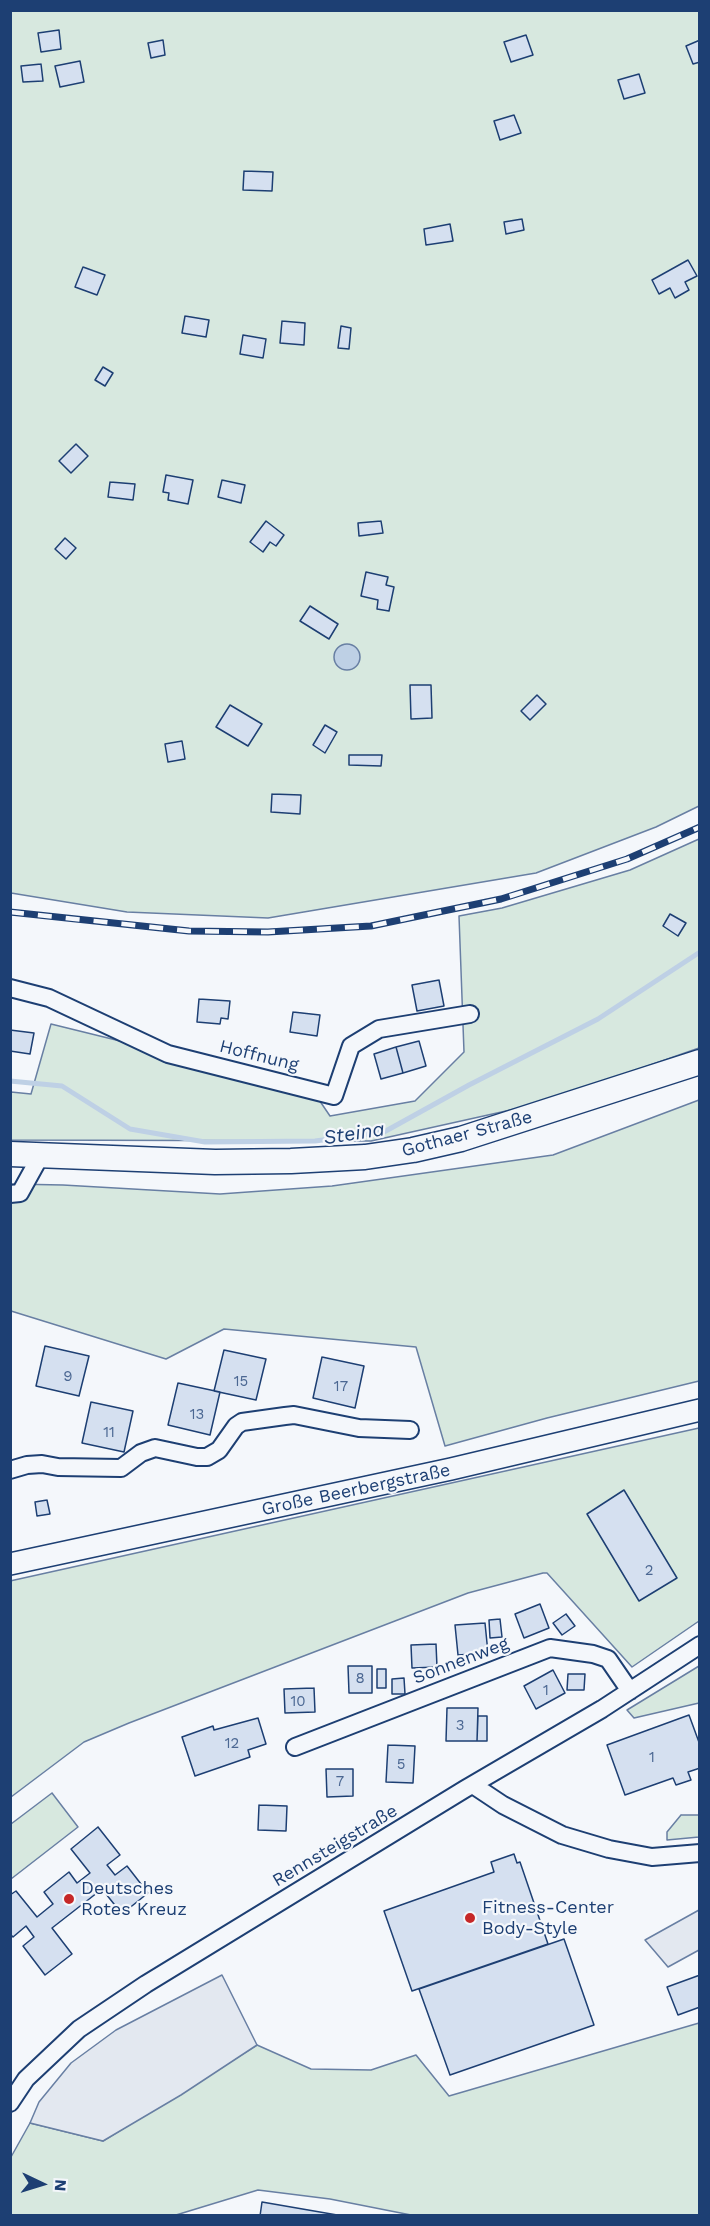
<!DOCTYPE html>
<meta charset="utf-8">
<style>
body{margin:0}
#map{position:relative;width:710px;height:2226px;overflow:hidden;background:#f4f7fb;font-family:"Work Sans",sans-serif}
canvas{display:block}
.frame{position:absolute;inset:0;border:12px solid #1d3f73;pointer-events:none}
.north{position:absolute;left:12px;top:2154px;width:60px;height:60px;-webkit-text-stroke:4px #f4f7fb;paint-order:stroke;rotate:94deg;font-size:16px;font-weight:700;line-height:24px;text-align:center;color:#1d3f73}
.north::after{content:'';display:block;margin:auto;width:21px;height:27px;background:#1d3f73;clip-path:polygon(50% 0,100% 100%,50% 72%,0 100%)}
</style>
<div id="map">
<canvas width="710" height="2226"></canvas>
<div class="frame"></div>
<div class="north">N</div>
</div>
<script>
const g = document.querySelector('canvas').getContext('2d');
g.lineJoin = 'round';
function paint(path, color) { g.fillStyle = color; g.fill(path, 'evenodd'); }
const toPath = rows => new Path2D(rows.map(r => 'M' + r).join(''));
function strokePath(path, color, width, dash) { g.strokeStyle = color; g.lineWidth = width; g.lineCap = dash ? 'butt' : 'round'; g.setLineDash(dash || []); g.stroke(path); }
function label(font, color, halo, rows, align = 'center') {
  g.font = font + ' "Work Sans",sans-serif'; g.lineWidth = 4.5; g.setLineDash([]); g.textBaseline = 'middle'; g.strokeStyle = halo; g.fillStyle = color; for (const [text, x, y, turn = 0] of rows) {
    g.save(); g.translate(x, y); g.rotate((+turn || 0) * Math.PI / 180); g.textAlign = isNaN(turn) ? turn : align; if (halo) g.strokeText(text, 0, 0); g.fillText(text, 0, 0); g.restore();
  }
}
const green = toPath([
 [10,11,699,11,699,806,656,827,536,873,268,918,127,912,11,893,10,11],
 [699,839,699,1048,542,1103,371,1141,11,1140,11,1092,31,1094,51,1024,311,1088,330,1116,415,1101,464,1052,459,916,502,908,630,870,699,839],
 [699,1100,699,1381,547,1418,445,1446,416,1347,224,1329,166,1359,11,1311,11,1184,63,1185,220,1194,332,1186,553,1155,699,1100],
 [699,1428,699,1621,632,1667,547,1573,543,1573,468,1593,129,1723,84,1742,11,1797,10,1581,699,1428],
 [699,1666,699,1703,634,1718,627,1710,699,1666],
 [52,1793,78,1827,11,1879,11,1824,52,1793],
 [681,1815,699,1815,699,1837,667,1840,667,1832,681,1815],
 [699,2023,699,2215,411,2215,330,2199,258,2190,176,2215,11,2216,11,2157,30,2123,103,2141,257,2045,311,2069,371,2070,416,2055,449,2096,699,2023]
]);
paint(green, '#d7e8df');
strokePath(green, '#687fa3', 1.5);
const parking = toPath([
 [699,1910,699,1950,668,1967,645,1940,699,1910],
 [222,1975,257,2045,181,2095,103,2141,30,2123,39,2102,71,2063,116,2030,222,1975]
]);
paint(parking, '#e3e8f0');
strokePath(parking, '#687fa3', 1.5);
const water = toPath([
 '334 657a13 13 0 1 1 26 0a13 13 0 1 1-26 0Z'
]);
paint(water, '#bed0e5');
strokePath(water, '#687fa3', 1.5);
strokePath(toPath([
 [10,1081,62,1086,130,1129,205,1142,315,1141,384,1132,469,1085,598,1019,700,952]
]), '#bed0e5', 5);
const building = toPath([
 [59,30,61,49,41,52,38,33,59,30],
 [526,35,533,55,511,62,504,42,526,35],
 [163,40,165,55,151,58,148,43,163,40],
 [700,40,700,62,693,64,686,46,700,40],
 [80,61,84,82,60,87,55,66,80,61],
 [41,64,43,81,23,82,21,66,41,64],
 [639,74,645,93,624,99,618,80,639,74],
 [514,115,521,133,500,140,494,121,514,115],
 [244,171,273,172,272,191,243,190,244,171],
 [522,219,524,230,506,234,504,222,522,219],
 [450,224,453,241,426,245,424,229,450,224],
 [688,260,697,276,685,282,689,290,675,298,670,288,659,294,652,280,688,260],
 [83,267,105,275,97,295,75,287,83,267],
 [185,316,209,320,206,337,182,333,185,316],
 [282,321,305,323,304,345,280,343,282,321],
 [341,326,351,328,349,349,338,348,341,326],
 [243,335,266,339,263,358,240,354,243,335],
 [103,367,113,373,105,386,95,380,103,367],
 [76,444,88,456,71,473,59,461,76,444],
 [166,475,193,480,188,504,168,500,169,493,163,492,166,475],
 [222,480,245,485,241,503,218,497,222,480],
 [110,482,135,484,133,500,108,497,110,482],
 [266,521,284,535,276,546,270,542,263,552,250,542,266,521],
 [381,521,383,533,359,536,358,523,381,521],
 [65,538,76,548,66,559,55,549,65,538],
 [366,572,388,577,386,585,394,587,389,611,377,609,378,600,361,596,366,572],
 [310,606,338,624,329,639,300,621,310,606],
 [410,685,431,685,432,718,411,719,410,685],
 [537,695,546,704,530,720,521,711,537,695],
 [230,705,262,724,248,746,216,727,230,705],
 [325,725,337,732,325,753,313,745,325,725],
 [182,741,185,759,168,762,165,744,182,741],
 [349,755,382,755,381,766,349,765,349,755],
 [272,794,301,795,300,814,271,812,272,794],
 [670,914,686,923,678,936,663,926,670,914],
 [439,980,444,1006,417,1011,412,985,439,980],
 [199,999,230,1001,228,1019,221,1018,220,1024,197,1022,199,999],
 [293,1012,320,1015,317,1036,290,1032,293,1012],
 [10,1030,34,1033,30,1054,10,1051,10,1030],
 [419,1041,426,1066,403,1073,396,1047,419,1041],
 [396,1047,403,1073,381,1079,374,1054,396,1047],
 [45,1346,89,1356,79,1396,36,1386,45,1346],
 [224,1350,266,1359,256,1400,214,1391,224,1350],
 [322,1357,364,1366,355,1408,313,1398,322,1357],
 [178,1383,220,1392,210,1435,168,1425,178,1383],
 [91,1402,133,1411,124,1452,82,1443,91,1402],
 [624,1490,677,1578,639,1601,587,1514,624,1490],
 [47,1500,50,1514,37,1516,35,1502,47,1500],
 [540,1604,549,1628,524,1638,515,1614,540,1604],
 [566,1614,575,1626,562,1635,553,1623,566,1614],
 [500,1619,502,1637,490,1638,489,1620,500,1619],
 [485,1623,488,1653,458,1655,455,1625,485,1623],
 [436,1644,437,1667,412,1668,411,1645,436,1644],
 [348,1666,372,1666,372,1693,349,1693,348,1666],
 [377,1669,386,1669,386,1688,377,1688,377,1669],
 [553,1670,565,1693,536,1709,524,1686,553,1670],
 [568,1674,585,1674,584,1690,567,1690,568,1674],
 [404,1678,405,1694,392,1694,392,1679,404,1678],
 [314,1688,315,1712,285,1713,284,1689,314,1688],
 [447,1708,478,1708,477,1741,446,1741,447,1708],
 [689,1715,700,1745,700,1768,688,1772,691,1780,676,1785,673,1778,625,1795,607,1745,689,1715],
 [478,1716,487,1716,487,1741,477,1741,478,1716],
 [258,1718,266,1744,248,1750,250,1757,195,1776,182,1737,213,1726,214,1730,258,1718],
 [388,1745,415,1746,413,1783,386,1782,388,1745],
 [326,1769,353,1769,353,1796,327,1797,326,1769],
 [259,1805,287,1806,286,1831,258,1830,259,1805],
 [98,1827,120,1855,107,1865,115,1875,127,1866,148,1893,122,1914,102,1889,52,1928,72,1954,45,1975,23,1946,34,1937,26,1926,13,1937,10,1934,10,1895,16,1891,37,1917,53,1904,44,1892,69,1872,77,1883,90,1873,71,1849,98,1827],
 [514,1854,517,1863,520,1862,548,1944,412,1991,384,1911,494,1872,491,1862,514,1854],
 [564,1939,594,2025,450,2075,419,1989,564,1939],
 [700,1975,700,2007,678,2015,667,1987,700,1975],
 [262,2202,343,2216,260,2216,262,2202]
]);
paint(building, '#d5e0f0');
strokePath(building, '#1d3f73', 1.5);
const minor = toPath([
 [10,988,49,998,168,1054,334,1096,351,1046,379,1029,470,1014],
 [10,1194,20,1193,41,1155],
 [10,1470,27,1465,42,1464,58,1467,121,1468,141,1453,155,1448,197,1457,207,1457,219,1450,236,1426,242,1422,285,1416,294,1415,359,1428,410,1430],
 [295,1747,550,1648,593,1654,608,1659,630,1691],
 [473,1785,503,1805,562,1835,609,1849,652,1857,700,1853],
 [10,2103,26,2079,79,2029,146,1984,465,1789,602,1709,700,1645]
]);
const tertiary = toPath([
 [10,1564,451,1469,700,1410]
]);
const secondary = toPath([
 [10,1154,215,1162,291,1161,365,1157,413,1150,461,1139,700,1062]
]);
strokePath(minor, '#1d3f73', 20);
strokePath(tertiary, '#1d3f73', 24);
strokePath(secondary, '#1d3f73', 27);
strokePath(minor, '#f4f7fb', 16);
strokePath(tertiary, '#f4f7fb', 21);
strokePath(secondary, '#f4f7fb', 24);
const rail = toPath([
 [10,912,189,931,268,932,371,926,501,899,627,859,700,827]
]);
strokePath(rail, '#1d3f73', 7);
strokePath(rail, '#f4f7fb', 4.5, [14]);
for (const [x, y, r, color] of [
 [69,1899,6,"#c62828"],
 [470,1918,6,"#c62828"]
]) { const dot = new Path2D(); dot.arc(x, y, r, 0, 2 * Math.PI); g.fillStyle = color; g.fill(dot); strokePath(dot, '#f4f7fb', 2); }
label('15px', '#4b6792', null, [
 ["9",68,1377],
 ["15",241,1382],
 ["17",341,1387],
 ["13",197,1415],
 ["11",109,1433],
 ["2",649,1571],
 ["8",360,1679],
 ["1",546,1691],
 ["10",298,1702],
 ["3",460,1726],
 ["12",232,1744],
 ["1",652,1758],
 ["5",401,1765],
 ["7",340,1782]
]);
label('18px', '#1d3f73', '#f4f7fb', [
 ["Hoffnung",259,1056,14],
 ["Gothaer Straße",467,1134,-15],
 ["Große Beerbergstraße",356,1490,-12],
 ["Sonnenweg",461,1661,-21],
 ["Rennsteigstraße",335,1846,-31]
]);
label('18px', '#1d3f73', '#f4f7fb', [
 ["Deutsches",81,1889],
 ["Rotes Kreuz",81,1910],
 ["Fitness-Center",482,1908],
 ["Body-Style",482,1929]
], 'left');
label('italic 20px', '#1d3f73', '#f4f7fb', [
 ["Steina",354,1134,-9]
]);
</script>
